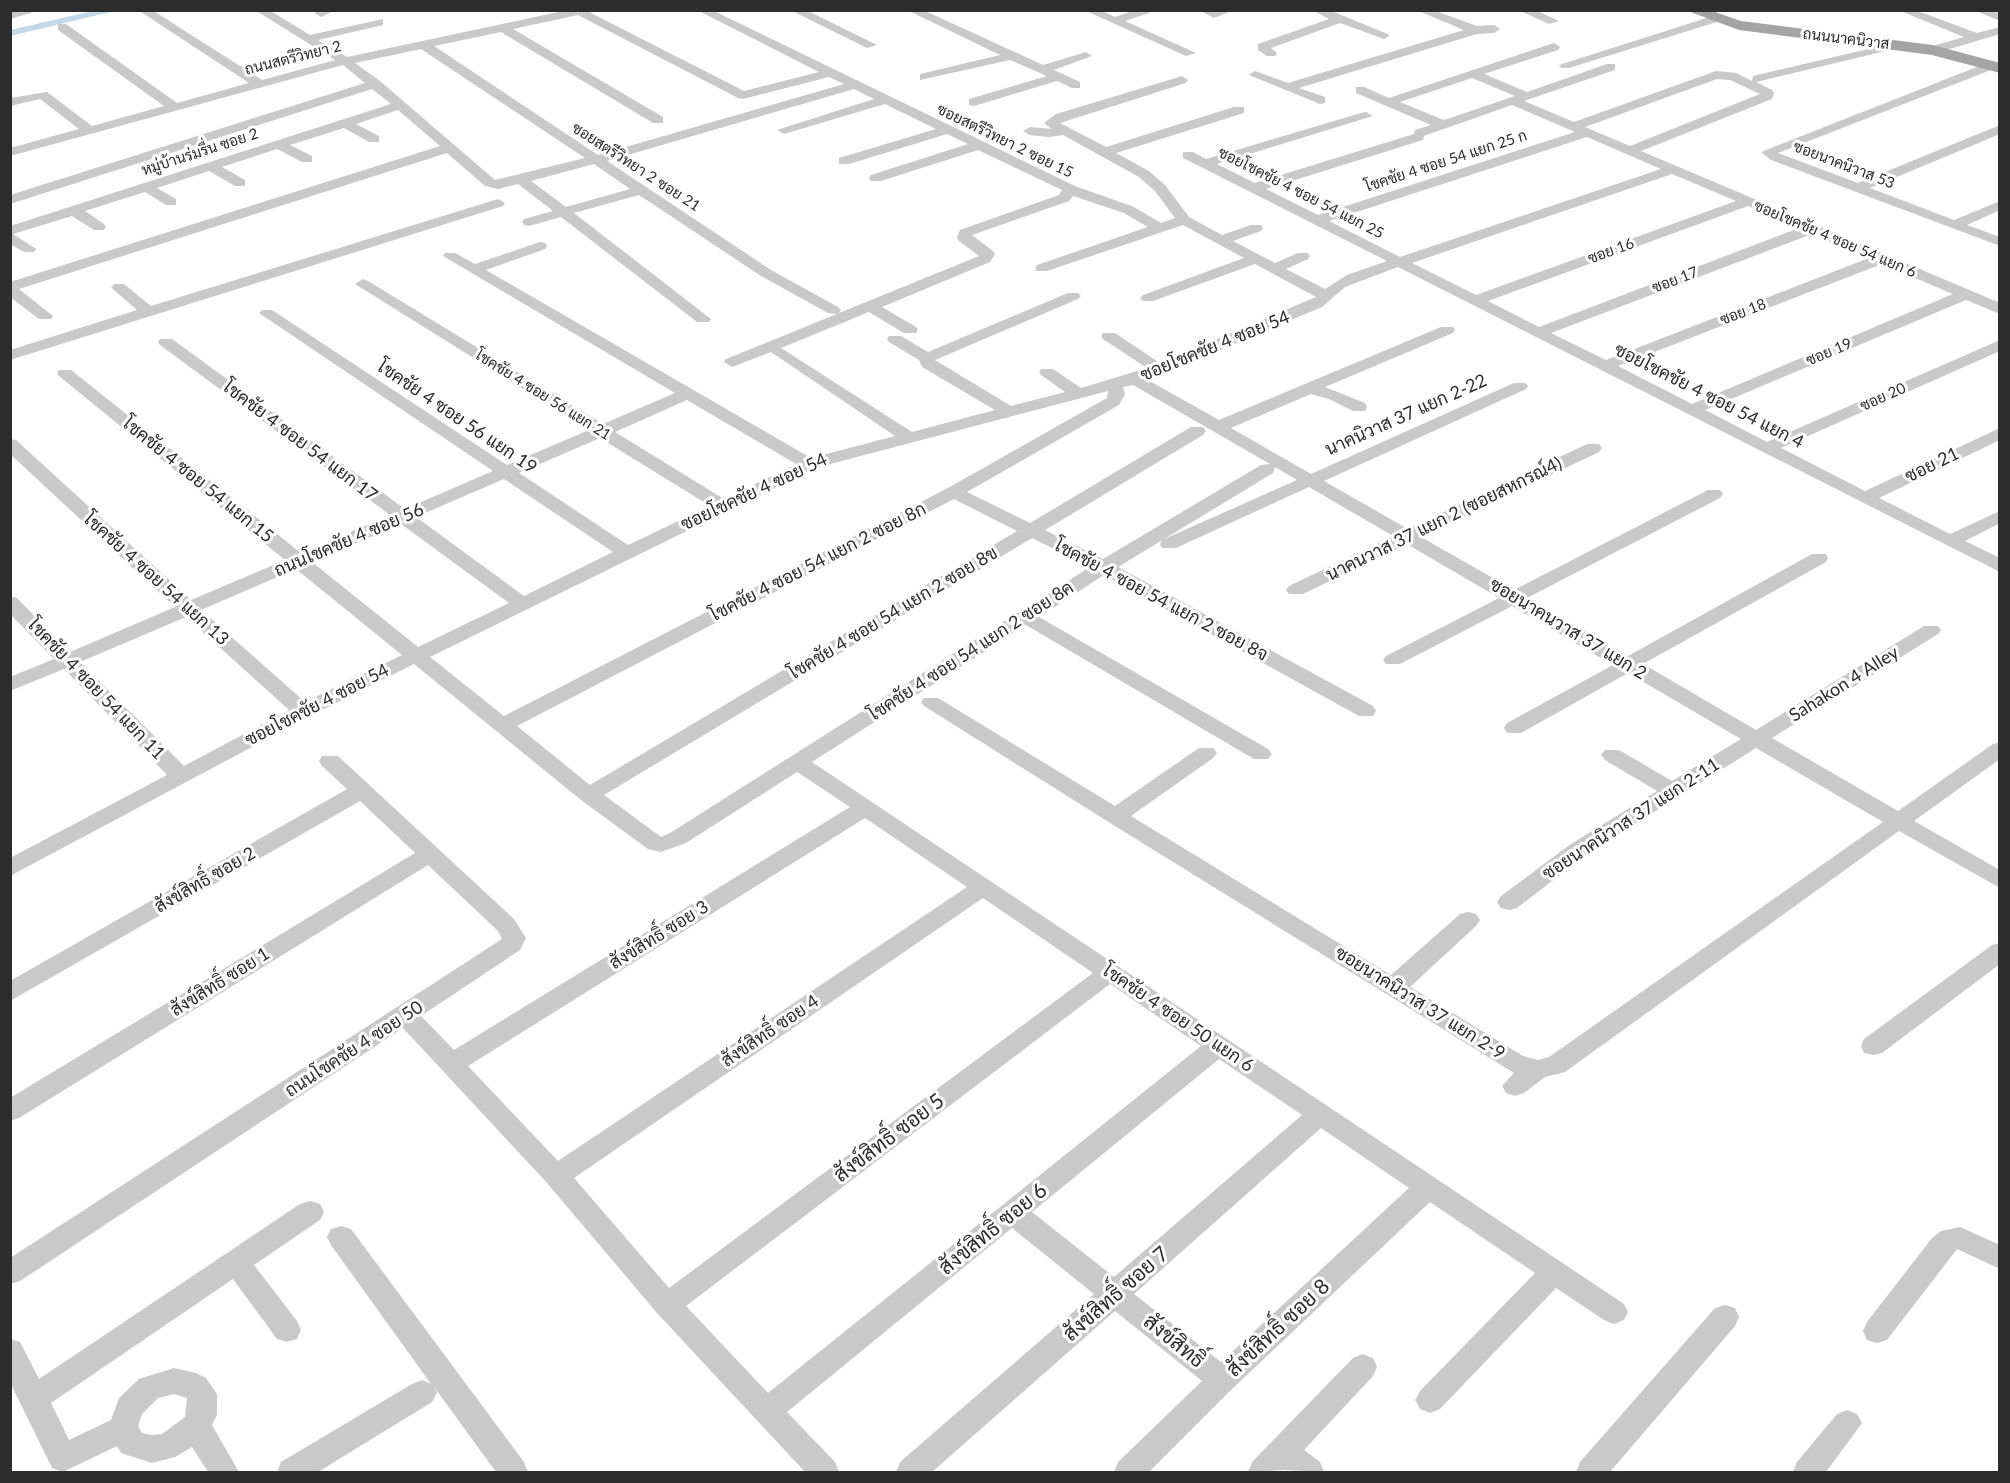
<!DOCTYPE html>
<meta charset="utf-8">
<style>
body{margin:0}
#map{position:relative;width:2010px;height:1483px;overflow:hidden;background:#fff;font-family:Lato,sans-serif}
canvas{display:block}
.frame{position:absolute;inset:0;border:12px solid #2c2c2c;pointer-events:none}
</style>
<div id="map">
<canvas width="2010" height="1483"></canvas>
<div class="frame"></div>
</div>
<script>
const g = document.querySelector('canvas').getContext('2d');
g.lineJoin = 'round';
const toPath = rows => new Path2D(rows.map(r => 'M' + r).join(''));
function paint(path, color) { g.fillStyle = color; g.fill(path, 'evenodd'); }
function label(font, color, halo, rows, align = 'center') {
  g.font = font + ' Lato,Sarabun,sans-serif'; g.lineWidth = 6; g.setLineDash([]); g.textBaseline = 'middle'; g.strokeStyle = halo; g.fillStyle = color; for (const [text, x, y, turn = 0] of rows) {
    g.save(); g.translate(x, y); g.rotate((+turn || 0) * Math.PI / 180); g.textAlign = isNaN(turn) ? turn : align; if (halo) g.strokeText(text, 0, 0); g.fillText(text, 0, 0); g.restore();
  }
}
paint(toPath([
 [97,10,119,10,10,36,10,30,97,10]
]), '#c2d9ec');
paint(toPath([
 [19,10,41,10,10,19,10,12,19,10],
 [138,10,152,10,262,80,335,60,255,10,269,10,310,35,383,19,383,25,318,40,347,57,568,10,592,10,591,13,744,91,819,72,697,10,712,10,1075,186,1134,207,1161,223,1175,218,1155,191,1139,177,1063,135,1049,137,1030,135,1023,131,1030,127,1052,129,1044,123,1056,114,1182,76,1188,80,1186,83,1060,123,1106,147,1234,107,1244,107,1244,113,1116,153,1149,171,1165,185,1189,217,1222,235,1251,225,1261,225,1263,228,1261,231,1233,241,1275,263,1298,253,1308,253,1310,256,1308,259,1286,269,1325,289,1347,275,1387,261,1183,158,1183,152,1193,152,1206,159,1361,113,1366,112,1373,116,1217,164,1255,183,1414,134,1415,130,1431,125,1356,93,1356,87,1364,87,1389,98,1554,43,1560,47,1558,50,1484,74,1527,92,1607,64,1615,64,1615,70,1524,101,1574,122,1716,71,1736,73,1752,81,1753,76,1898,42,1898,48,1756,82,1772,90,1774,93,1772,99,1641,151,2000,303,2000,314,1966,300,1705,410,1767,442,2000,340,2000,351,1781,448,1865,491,2000,428,2000,440,1879,498,1950,534,2000,511,2000,523,1965,541,2000,558,2000,572,1398,267,1345,287,1322,307,1148,380,1219,420,1441,327,1453,327,1455,330,1453,333,1325,387,1365,403,1367,407,1365,411,1353,411,1329,399,1311,394,1231,428,1311,474,1514,383,1526,383,1528,386,1526,389,1324,481,1408,529,1587,444,1599,444,1602,448,1599,452,1421,537,1514,590,1708,490,1720,490,1723,494,1720,498,1527,598,1628,656,1812,554,1826,554,1828,558,1826,562,1643,664,1756,730,1924,626,1938,626,1941,630,1938,634,1772,738,1898,811,1993,744,2000,742,2000,759,1914,821,2000,870,2000,888,1899,831,1565,1072,1545,1077,1524,1093,1515,1096,1506,1093,1502,1086,1514,1073,1107,821,924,706,921,702,924,698,938,698,1115,806,1199,748,1213,748,1217,753,1213,758,1131,816,1391,975,1460,914,1468,912,1476,914,1480,920,1476,926,1410,987,1523,1056,1538,1060,1549,1057,1883,822,1756,748,1587,854,1517,908,1509,910,1501,908,1497,902,1501,896,1571,844,1657,791,1605,760,1601,755,1605,750,1619,750,1672,781,1741,739,1628,673,1521,733,1507,733,1504,728,1507,723,1613,665,1512,606,1400,664,1386,664,1383,660,1386,656,1499,598,1407,544,1303,594,1289,594,1286,590,1289,586,1393,536,1309,487,1176,548,1162,548,1160,544,1162,540,1297,480,1275,467,1273,473,1118,567,1373,706,1376,711,1373,716,1359,716,1104,575,1039,617,1268,749,1272,754,1268,759,1254,759,1026,625,812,762,1624,1304,1628,1312,1624,1320,1614,1324,1604,1320,1556,1288,1440,1409,1430,1413,1420,1409,1415,1400,1420,1391,1535,1273,1430,1202,1232,1389,1149,1472,1114,1472,1118,1462,1202,1381,1115,1311,932,1472,896,1472,900,1462,1094,1294,1012,1228,787,1412,835,1462,839,1472,805,1472,657,1313,547,1183,403,1028,20,1281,10,1284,10,1258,502,939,498,931,428,865,19,1118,10,1121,10,1098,415,853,360,801,10,1001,10,981,347,789,322,766,319,761,322,756,338,756,514,919,526,938,520,950,421,1016,454,1050,850,807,797,772,686,843,661,852,648,849,581,800,414,664,310,716,10,876,10,858,167,775,64,669,10,691,10,677,54,659,10,614,10,596,17,598,70,652,175,607,10,454,10,439,16,440,191,600,285,560,59,376,57,373,59,370,71,370,301,553,390,515,160,345,158,342,160,339,172,339,405,509,493,471,259,313,262,310,272,310,507,465,589,430,355,284,363,279,368,281,603,424,675,393,443,256,445,253,455,253,475,264,540,242,545,243,547,246,545,249,486,270,811,458,895,436,771,352,732,367,724,362,726,359,837,314,828,313,761,276,639,195,574,213,711,319,709,322,697,322,561,217,529,226,524,225,522,222,524,219,553,211,518,184,498,189,485,186,447,153,19,289,53,316,51,319,39,319,10,297,10,282,440,146,398,110,356,124,379,136,379,142,369,142,344,128,290,145,312,156,312,162,302,162,277,149,222,167,245,180,245,186,235,186,209,171,157,188,176,199,176,205,166,205,145,192,85,211,104,224,106,227,104,230,94,230,72,216,13,234,36,249,34,252,24,252,10,244,10,226,391,104,372,89,10,204,10,195,365,83,343,65,10,156,10,148,79,129,40,99,10,106,10,98,47,92,92,126,164,106,58,30,58,24,66,24,177,103,249,83,138,10],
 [578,15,738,98,743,99,829,77,844,84,598,155,434,46,501,32,653,123,663,123,663,117,513,29,578,15],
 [421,49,585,158,495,180,380,81,355,63,421,49],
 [1472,78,1515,96,1444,120,1400,102,1472,78],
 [1717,79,1730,80,1760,94,1630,146,1585,127,1717,79],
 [854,89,874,99,777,130,784,134,885,104,936,129,839,158,839,164,849,164,947,134,968,144,871,175,869,178,871,181,881,181,978,150,1062,190,1059,195,960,230,957,238,959,241,979,256,839,313,841,310,838,307,771,270,607,161,854,89],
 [1512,105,1575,132,1318,215,1266,189,1423,140,1424,136,1512,105],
 [1587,137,1661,169,1400,257,1329,221,1587,137],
 [594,164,630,189,566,207,531,181,594,164],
 [1672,174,1736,201,1476,295,1412,263,1672,174],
 [1073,196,1124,213,1148,227,1037,265,1035,268,1037,271,1047,271,1183,225,1244,258,1143,295,1140,298,1143,301,1153,301,1255,264,1316,297,1160,363,1115,333,1103,333,1101,336,1103,339,1147,368,1081,388,1053,369,1041,369,1039,372,1041,375,1065,392,1011,406,935,360,1078,299,1081,296,1078,293,1068,293,928,352,901,336,889,336,887,339,889,342,919,360,922,367,995,410,912,432,781,348,869,312,904,333,916,333,918,330,916,327,882,307,990,262,995,254,993,251,972,235,1069,201,1073,196],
 [1748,206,1799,228,1539,327,1488,301,1748,206],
 [1812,234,1869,258,1606,360,1551,333,1812,234],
 [1882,264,1953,294,1692,404,1618,366,1882,264],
 [1133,385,1270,464,1261,465,1103,559,1045,530,1203,435,1206,431,1203,427,1191,427,1030,523,967,492,1119,405,1125,394,1123,387,1133,385],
 [1108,391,1107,398,948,488,504,716,430,657,815,468,1108,391],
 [687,400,796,464,724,499,615,432,687,400],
 [600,438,710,506,628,545,519,473,600,438],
 [504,479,613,552,524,596,416,517,504,479],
 [954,499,1017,531,590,785,517,726,954,499],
 [401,524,509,603,418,647,312,562,401,524],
 [1032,538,1090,567,670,833,661,837,604,795,1032,538],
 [296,569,402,655,305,702,201,610,296,569],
 [186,617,289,710,184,766,80,662,186,617],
 [865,818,967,887,558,1161,468,1066,865,818],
 [983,898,1093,973,669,1288,574,1178,983,898],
 [1110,984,1201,1046,768,1393,686,1306,1110,984],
 [1219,1059,1302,1115,1114,1277,1032,1212,1219,1059],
 [1321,1128,1409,1188,1221,1362,1134,1294,1321,1128],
 [317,10,336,10,321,17,315,13,317,10],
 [790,10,806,10,877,45,867,48,790,10],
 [907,10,923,10,1043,65,1086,52,1092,56,1054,70,1080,82,1080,88,1072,88,1057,81,974,106,969,105,969,99,1047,76,1010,60,920,80,920,74,1000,55,907,10],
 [1084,10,1100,10,1115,17,1135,10,1150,10,1149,13,1125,21,1196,53,1186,56,1084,10],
 [1199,10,1234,10,1214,18,1199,10],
 [1312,10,1329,10,1390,35,1384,39,1340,23,1271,48,1277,53,1275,56,1267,56,1258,50,1258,44,1329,19,1312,10],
 [1416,10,1433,10,1477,26,1494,25,1500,29,1494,33,1477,34,1299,88,1325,97,1325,103,1320,104,1249,75,1255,71,1288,83,1464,30,1416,10],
 [1518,10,1535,10,1559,21,1549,24,1518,10],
 [1898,10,1915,10,1977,33,2000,27,2000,34,1933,54,1929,53,1929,47,1964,37,1898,10],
 [1974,10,1991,10,2000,14,2000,21,1974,10],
 [1716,15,1722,19,1720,21,1569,68,1561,68,1559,65,1716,15],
 [1992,61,1996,62,1996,68,1778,153,1858,183,2000,125,2000,134,1870,188,1954,220,2000,201,2000,210,1967,225,2000,237,2000,246,1771,160,1761,152,1992,61],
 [498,199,505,203,503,206,10,360,10,350,137,310,114,290,111,287,114,284,124,284,151,306,498,199],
 [2000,943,2000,964,1882,1053,1873,1055,1864,1053,1861,1046,1864,1039,1992,945,2000,943],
 [310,1201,320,1204,324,1212,320,1220,254,1265,297,1321,301,1330,297,1339,287,1342,277,1339,233,1279,51,1403,69,1440,111,1420,119,1398,139,1379,174,1368,196,1373,206,1378,217,1394,217,1415,212,1425,239,1472,208,1472,192,1447,175,1457,152,1463,121,1453,117,1446,63,1472,52,1468,10,1382,10,1339,20,1342,39,1379,300,1204,310,1201],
 [174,1394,187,1398,185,1417,162,1434,152,1435,142,1433,138,1426,142,1414,158,1398,174,1394],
 [341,1226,351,1229,524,1462,528,1472,496,1472,434,1387,437,1393,432,1402,318,1472,277,1472,281,1462,412,1384,422,1380,431,1384,331,1245,327,1237,331,1229,341,1226],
 [1960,1227,2000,1245,2000,1269,1957,1249,1887,1340,1877,1343,1867,1340,1863,1331,1867,1322,1932,1238,1941,1231,1960,1227],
 [1725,1305,1735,1308,1739,1317,1735,1326,1610,1472,1576,1472,1580,1462,1715,1308,1725,1305],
 [1363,1354,1373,1358,1377,1367,1373,1376,1304,1450,1320,1462,1324,1472,1284,1470,1248,1472,1252,1462,1353,1358,1363,1354],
 [1847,1410,1857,1414,1862,1423,1826,1472,1793,1472,1797,1462,1837,1414,1847,1410]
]), '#c9c9c9');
paint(toPath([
 [1685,10,1709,10,1741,21,1933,45,2000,63,2000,73,1932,55,1739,30,1685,10]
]), '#a4a4a4');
label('15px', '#2c2c2c', '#fff', [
 ["ถนนนาคนิวาส",1846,39,7],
 ["ถนนสตรีวิทยา 2",293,58,-14],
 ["ซอยสตรีวิทยา 2 ซอย 15",1005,141,26],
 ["หมู่บ้านร่มรื่น ซอย 2",200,152,-18],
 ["โชคชัย 4 ซอย 54 แยก 25 ก",1446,161,-18],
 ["ซอยนาคนิวาส 53",1844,165,21],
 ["ซอยสตรีวิทยา 2 ซอย 21",636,167,33],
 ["ซอยโชคชัย 4 ซอย 54 แยก 25",1301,193,27],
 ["ซอยโชคชัย 4 ซอย 54 แยก 6",1835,239,23],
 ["ซอย 16",1611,251,-20],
 ["ซอย 17",1675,280,-21],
 ["ซอย 18",1743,312,-21],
 ["ซอย 19",1829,352,-23],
 ["โชคชัย 4 ซอย 56 แยก 21",543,395,32],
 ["ซอย 20",1883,397,-24]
]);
label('18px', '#2c2c2c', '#fff', [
 ["ซอยโชคชัย 4 ซอย 54",1215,346,-22],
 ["ซอยโชคชัย 4 ซอย 54 แยก 4",1709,396,27],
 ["นาคนิวาส 37 แยก 2-22",1406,415,-24],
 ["โชคชัย 4 ซอย 56 แยก 19",457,417,34],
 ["โชคชัย 4 ซอย 54 แยก 17",300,441,37],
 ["ซอย 21",1932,465,-26],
 ["โชคชัย 4 ซอย 54 แยก 15",198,480,39],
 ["ซอยโชคชัย 4 ซอย 54",754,492,-25],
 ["นาคนวาส 37 แยก 2 (ซอยสหกรณ์4)",1444,519,-26],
 ["ถนนโชคชัย 4 ซอย 56",349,540,-23],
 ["โชคชัย 4 ซอย 54 แยก 2 ซอย 8ก",818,562,-27],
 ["โชคชัย 4 ซอย 54 แยก 13",156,579,42],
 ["โชคชัย 4 ซอย 54 แยก 2 ซอย 8จ",1161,600,28],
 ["โชคชัย 4 ซอย 54 แยก 2 ซอย 8ข",893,613,-31],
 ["ซอยนาคนวาส 37 แยก 2",1568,629,31],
 ["โชคชัย 4 ซอย 54 แยก 2 ซอย 8ค",971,651,-33],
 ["Sahakon 4 Alley",1844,684,-32],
 ["โชคชัย 4 ซอย 54 แยก 11",96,689,46],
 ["ซอยโชคชัย 4 ซอย 54",317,705,-27],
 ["ซอยนาคนิวาส 37 แยก 2-11",1631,819,-33],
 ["สังข์สิทธิ์ ซอย 2",205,880,-30],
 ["สังข์สิทธิ์ ซอย 3",659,935,-32],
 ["สังข์สิทธิ์ ซอย 1",220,982,-32],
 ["ซอยนาคนิวาส 37 แยก 2-9",1420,1003,32],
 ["โชคชัย 4 ซอย 50 แยก 6",1178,1018,34],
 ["สังข์สิทธิ์ ซอย 4",770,1031,-34],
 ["ถนนโชคชัย 4 ซอย 50",354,1049,-33]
]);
label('21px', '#2c2c2c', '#fff', [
 ["สังข์สิทธิ์ ซอย 5",889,1138,-37],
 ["สังข์สิทธิ์ ซอย 6",993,1229,-39],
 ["สังข์สิทธิ์ ซอย 7",1116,1294,-41],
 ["สังข์สิทธิ์ ซอย 8",1278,1328,-43],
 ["สังข์สิทธิ์",1174,1341,39]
]);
</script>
